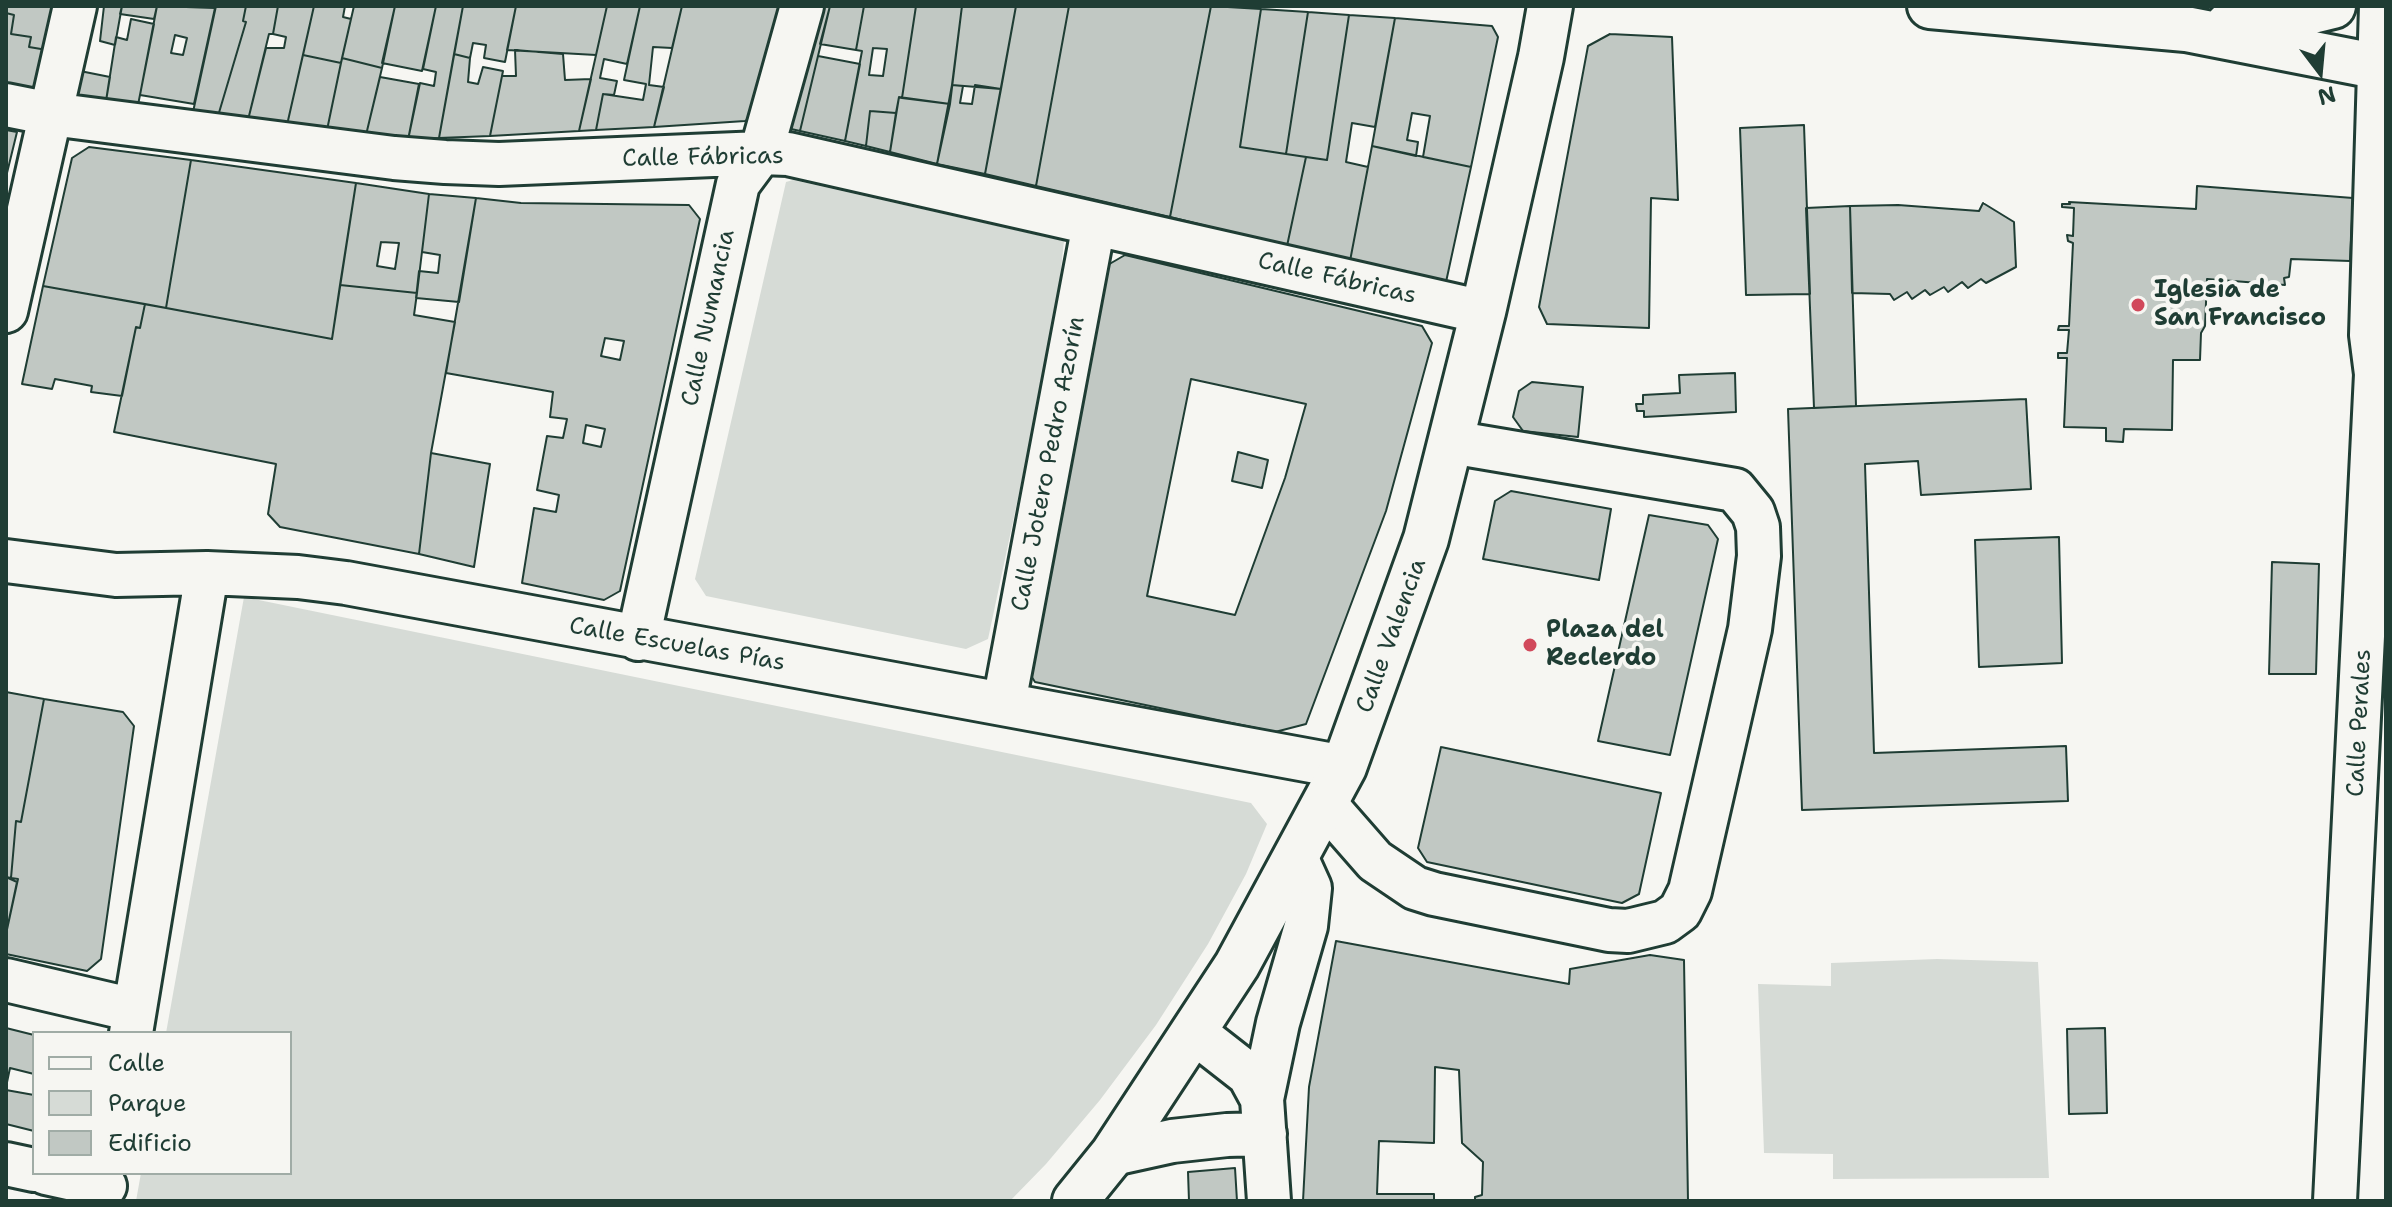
<!DOCTYPE html>
<meta charset="utf-8">
<style>
body{margin:0}
#map{position:relative;width:2392px;height:1207px;overflow:hidden;background:#f6f6f2;font-family:"Shantell Sans",sans-serif}
canvas{display:block}
.frame{position:absolute;inset:0;border:8px solid #1f3d34;pointer-events:none}
.legend{position:absolute;left:32px;top:1031px;width:260px;height:144px;box-sizing:border-box;background:#f6f6f2;border:2px solid #a0aca6;margin:0;padding:10px 14px;list-style:none;font-size:24px;color:#1f3d34}
.legend li{display:flex;align-items:center;gap:16px;height:40px}
.legend b{width:40px;border:2px solid #a0aca6}
.north{position:absolute;left:2280px;top:32px;width:80px;height:80px;-webkit-text-stroke:6px #f6f6f2;paint-order:stroke;rotate:164deg;font-size:22px;font-weight:700;line-height:32px;text-align:center;color:#1f3d34}
.north::after{content:'';display:block;margin:auto;width:28px;height:36px;background:#1f3d34;clip-path:polygon(50% 0,100% 100%,50% 72%,0 100%)}
</style>
<div id="map">
<canvas width="2392" height="1207"></canvas>
<div class="frame"></div>
<ul class="legend">
<li><b style="height:10px;background:#f6f6f2"></b>Calle</li>
<li><b style="height:22px;background:#d6dbd6"></b>Parque</li>
<li><b style="height:22px;background:#c1c8c3"></b>Edificio</li>
</ul>
<div class="north">N</div>
</div>
<script>
const g = document.querySelector('canvas').getContext('2d');
g.lineJoin = 'round';
function paint(path, color) { g.fillStyle = color; g.fill(path, 'evenodd'); }
const toPath = rows => new Path2D(rows.map(r => 'M' + r).join(''));
function strokePath(path, color, width, dash) { g.strokeStyle = color; g.lineWidth = width; g.lineCap = dash ? 'butt' : 'round'; g.setLineDash(dash || []); g.stroke(path); }
function label(font, color, halo, rows, align = 'center') {
  g.font = font + ' "Shantell Sans",sans-serif'; g.lineWidth = 8; g.setLineDash([]); g.textBaseline = 'middle'; g.strokeStyle = halo; g.fillStyle = color; for (const [text, x, y, turn = 0] of rows) {
    g.save(); g.translate(x, y); g.rotate((+turn || 0) * Math.PI / 180); g.textAlign = isNaN(turn) ? turn : align; if (halo) g.strokeText(text, 0, 0); g.fillText(text, 0, 0); g.restore();
  }
}
paint(toPath([
 [793,180,1064,241,1055,324,988,639,966,649,706,596,695,579,786,182],
 [244,597,1251,803,1267,824,1246,874,1208,944,1156,1025,1100,1100,1046,1164,1010,1201,136,1201,141,1173,290,1173,290,1033,166,1033],
 [1937,959,2038,962,2049,1178,1833,1179,1833,1154,1764,1153,1758,984,1831,986,1831,963]
]), '#d6dbd6');
const building = toPath([
 [6,6,62,6,53,51,29,47,31,37,11,34,14,15,6,13,6,6],
 [104,6,122,6,115,45,100,41,104,6],
 [122,6,157,6,154,19,120,14,122,6],
 [157,6,215,8,194,104,140,95,157,6],
 [175,35,187,38,183,55,171,53,175,35],
 [216,6,246,6,243,21,246,22,218,116,193,112,216,6],
 [246,6,278,6,273,34,269,34,248,120,218,116,246,22,243,21,246,6],
 [278,6,314,6,287,125,248,120,266,48,284,48,286,37,273,34,278,6],
 [314,6,345,6,343,17,351,19,341,63,303,55,314,6],
 [354,6,395,6,382,68,342,58,354,6],
 [395,6,436,6,422,71,382,63,395,6],
 [436,6,463,6,439,138,408,140,420,83,434,86,436,72,423,69,436,6],
 [463,6,516,6,505,62,484,58,486,45,473,43,470,58,454,54,463,6],
 [516,6,607,6,596,55,507,50,516,6],
 [607,6,640,6,627,64,604,59,600,78,617,81,614,95,603,94,596,130,579,131,607,6],
 [640,6,682,6,672,48,653,47,649,85,664,87,654,127,596,130,603,94,643,100,646,84,624,80,640,6],
 [682,6,789,6,760,112,745,121,654,127,682,6],
 [813,6,830,6,800,131,778,126,813,6],
 [830,6,864,6,856,50,820,44,830,6],
 [864,6,916,6,902,98,899,97,896,113,870,111,866,146,845,141,862,51,856,50,864,6],
 [873,48,887,49,883,76,869,75,873,48],
 [916,6,962,6,950,104,902,98,916,6],
 [962,6,1016,6,1001,89,952,85,962,6],
 [1016,6,1069,6,1036,186,985,174,1016,6],
 [1069,6,1211,6,1170,217,1036,186,1069,6],
 [1211,6,1261,9,1240,147,1306,157,1287,246,1170,217,1211,6],
 [1261,9,1308,12,1286,154,1240,147,1261,9],
 [1308,12,1349,15,1327,160,1286,154,1308,12],
 [6,13,14,15,11,34,31,37,29,47,53,51,47,79,30,89,6,83,6,13],
 [1349,15,1395,18,1375,127,1352,123,1346,162,1368,167,1350,261,1287,246,1306,157,1327,160,1349,15],
 [1395,18,1492,26,1498,37,1471,167,1423,157,1430,116,1412,113,1407,140,1418,142,1416,156,1372,146,1395,18],
 [131,19,154,24,138,105,106,101,116,37,127,40,131,19],
 [1610,34,1672,37,1678,200,1651,198,1649,328,1547,324,1539,307,1588,46,1610,34],
 [515,50,563,54,565,80,591,79,579,131,490,136,502,76,516,76,515,50],
 [454,54,470,58,468,82,478,84,483,67,503,71,490,136,439,138,454,54],
 [303,55,341,63,327,130,287,125,303,55],
 [818,56,860,64,845,141,800,131,818,56],
 [342,58,382,68,366,135,327,130,342,58],
 [75,70,110,77,106,101,69,96,75,70],
 [380,77,419,84,408,140,366,135,380,77],
 [952,85,963,86,960,103,972,104,975,85,1001,89,985,174,937,164,952,85],
 [899,97,950,104,937,164,890,152,899,97],
 [870,111,896,113,890,152,866,146,870,111],
 [1804,125,1810,294,1746,295,1740,128,1804,125],
 [6,130,17,132,6,177,6,130],
 [1372,146,1471,167,1446,282,1350,261,1372,146],
 [89,147,191,160,166,308,43,286,72,158,89,147],
 [191,160,356,183,332,339,166,308,191,160],
 [356,183,429,194,417,293,340,285,356,183],
 [381,242,399,243,395,269,377,266,381,242],
 [2197,186,2353,198,2350,261,2291,259,2289,277,2284,278,2285,285,2207,279,2205,326,2201,333,2200,360,2173,360,2172,430,2124,429,2123,442,2106,441,2106,428,2064,427,2067,358,2058,358,2058,353,2067,353,2069,330,2058,330,2059,326,2069,326,2073,243,2068,241,2067,235,2073,236,2074,208,2062,207,2062,204,2070,204,2069,202,2196,209,2197,186],
 [429,194,476,198,459,302,416,298,419,271,438,273,440,255,422,252,429,194],
 [476,198,521,203,689,205,700,219,620,591,604,600,522,583,534,508,556,512,559,495,537,490,547,436,563,438,567,419,550,417,553,392,446,373,476,198],
 [605,338,624,341,620,360,601,356,605,338],
 [586,425,605,429,601,447,583,443,586,425],
 [1983,203,2014,222,2016,267,1986,283,1981,279,1968,288,1962,282,1948,292,1944,287,1930,295,1925,290,1912,299,1907,292,1894,300,1890,294,1852,293,1850,206,1898,205,1979,211,1983,203],
 [1850,206,1856,406,1814,408,1806,208,1850,206],
 [1125,255,1422,326,1432,343,1386,511,1306,724,1275,732,1035,682,1028,671,1106,266,1125,255],
 [1191,379,1306,404,1285,478,1235,615,1147,596,1191,379],
 [340,285,417,293,414,315,455,322,431,453,419,554,280,527,268,514,276,464,114,432,136,327,140,328,145,304,332,339,340,285],
 [43,286,145,304,140,328,136,327,122,396,91,392,92,386,55,379,52,389,22,384,43,286],
 [1735,373,1736,412,1644,417,1644,411,1637,411,1636,404,1643,404,1643,395,1680,393,1679,375,1735,373],
 [1532,382,1583,387,1578,437,1523,431,1513,417,1519,391,1532,382],
 [2026,399,2031,489,1921,495,1918,461,1865,464,1874,753,2066,746,2068,801,1802,810,1788,409,2026,399],
 [1238,452,1268,460,1262,488,1232,481,1238,452],
 [431,453,490,464,474,567,419,554,431,453],
 [1511,491,1611,509,1599,580,1483,559,1495,501,1511,491],
 [1649,515,1708,525,1718,539,1670,755,1598,741,1649,515],
 [2059,537,2062,663,1979,667,1975,540,2059,537],
 [2272,562,2319,564,2316,674,2269,674,2272,562],
 [6,692,44,699,21,822,16,821,11,878,6,877,6,692],
 [44,699,123,712,134,726,101,959,87,971,6,954,6,934,18,879,11,878,16,821,21,822,44,699],
 [1441,747,1661,793,1639,894,1622,903,1427,862,1418,848,1441,747],
 [6,877,17,882,6,934,6,877],
 [1336,941,1569,984,1570,969,1650,955,1684,960,1688,1201,1475,1201,1475,1197,1482,1195,1483,1162,1462,1143,1459,1070,1435,1067,1434,1143,1379,1141,1377,1194,1434,1194,1434,1201,1303,1201,1309,1087,1336,941],
 [6,1028,34,1035,34,1074,10,1068,6,1087,6,1028],
 [2105,1028,2107,1113,2069,1114,2067,1029,2105,1028],
 [6,1090,34,1095,34,1131,6,1124,6,1090],
 [1235,1168,1237,1201,1189,1201,1188,1172,1235,1168]
]);
paint(building, '#c1c8c3');
strokePath(building, '#1f3d34', 2);
const minor = toPath([
 [6,105,51,114,394,158,445,162,499,164,761,153,788,154,1483,312],
 [6,311,75,6],
 [6,561,116,575,207,573,298,577,346,583,1344,767],
 [638,639,738,184,761,153,802,6],
 [1004,703,1094,224],
 [1326,805,1375,861,1415,888,1434,894,1609,930,1628,931,1665,922,1680,911,1690,891,1750,629,1759,556,1758,527,1753,512,1735,490,1451,442],
 [6,980,134,1010],
 [1194,1032,1249,1075,1262,1099,1269,1201],
 [131,1033,207,573],
 [1262,1099,1278,1023,1306,926,1310,888,1296,857],
 [1113,1154,1172,1141,1227,1135,1265,1134],
 [6,1164,34,1170],
 [46,1173,105,1186],
 [2335,1201,2376,374,2371,335,2381,6]
]);
const secondary = toPath([
 [1930,6,2186,29,2380,67],
 [2228,25,2280,19,2333,6],
 [1075,1201,1113,1154,1237,965,1344,767,1426,539,1483,312,1541,57,1550,6]
]);
strokePath(minor, '#1f3d34', 48);
strokePath(secondary, '#1f3d34', 50);
strokePath(minor, '#f6f6f2', 42);
strokePath(secondary, '#f6f6f2', 44);
for (const [x, y, r, color] of [
 [2138,305,8,"#d1495b"],
 [1530,645,8,"#d1495b"]
]) { const dot = new Path2D(); dot.arc(x, y, r, 0, 2 * Math.PI); g.fillStyle = color; g.fill(dot); strokePath(dot, '#f6f6f2', 3); }
label('24px', '#1f3d34', '#f6f6f2', [
 ["Calle Fábricas",703,158,-1],
 ["Calle Fábricas",1337,279,13],
 ["Calle Numancia",709,318,-78],
 ["Calle Jotero Pedro Azorín",1049,464,-79],
 ["Calle Valencia",1392,636,-70],
 ["Calle Escuelas Pías",677,645,10],
 ["Calle Perales",2360,723,-87]
]);
label('bold 24px', '#1f3d34', '#f6f6f2', [
 ["Iglesia de",2154,291],
 ["San Francisco",2154,319],
 ["Plaza del",1546,631],
 ["Reclerdo",1546,659]
], 'left');
</script>
